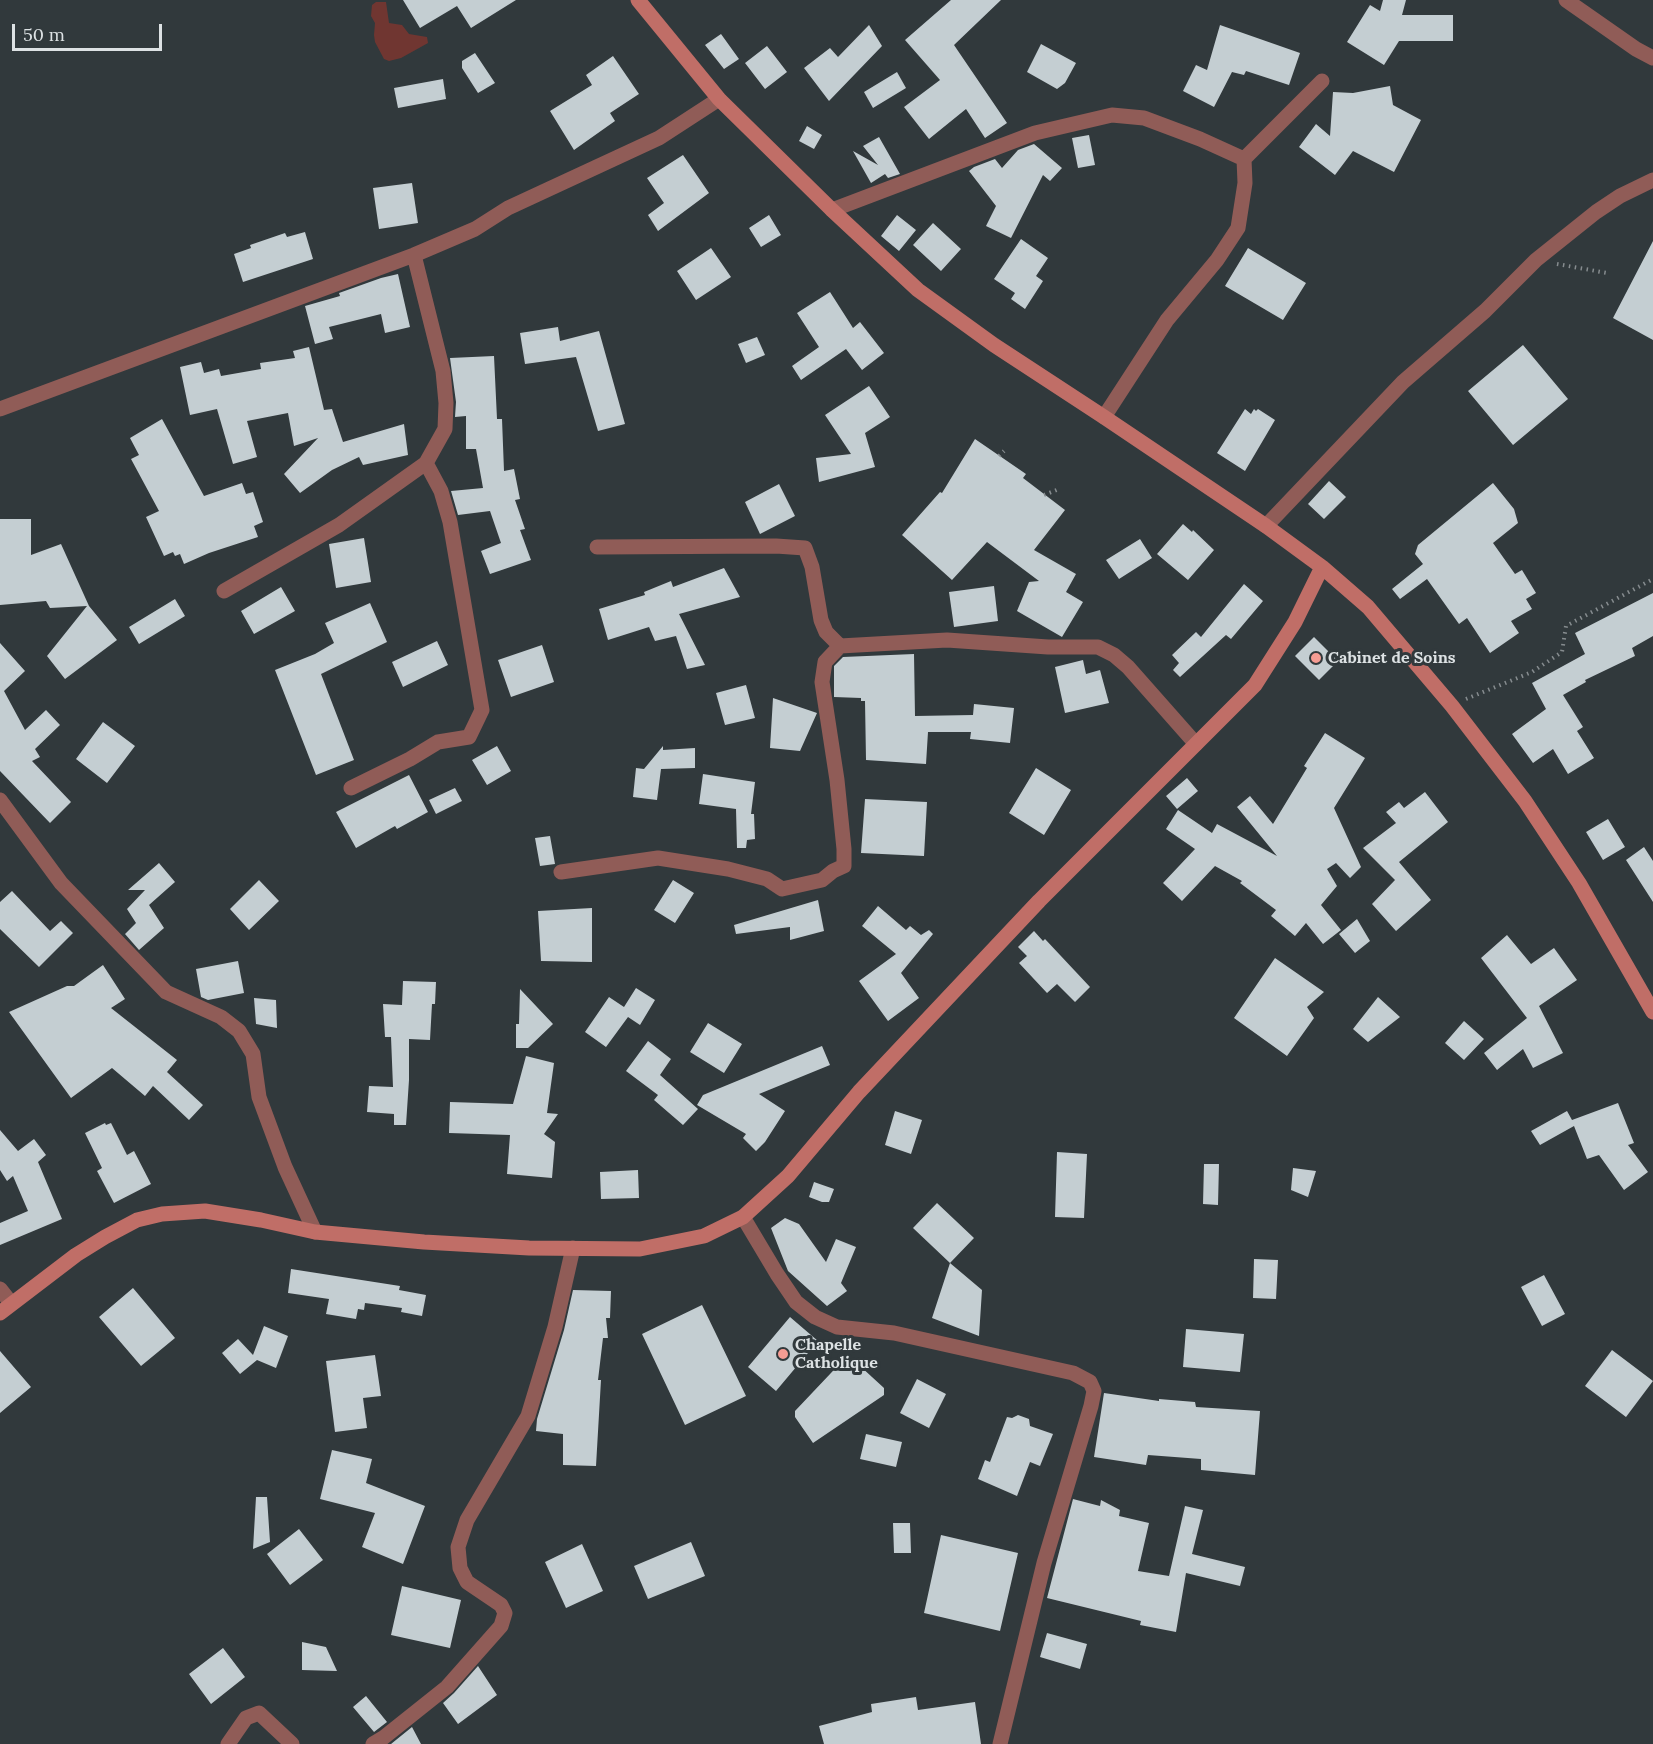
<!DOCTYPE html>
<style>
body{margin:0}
#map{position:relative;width:1653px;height:1744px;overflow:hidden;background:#31393c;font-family:Lora,serif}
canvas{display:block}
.scale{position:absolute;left:12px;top:24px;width:150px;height:27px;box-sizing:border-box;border:3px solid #dde2e4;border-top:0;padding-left:8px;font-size:18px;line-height:21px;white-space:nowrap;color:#dde2e4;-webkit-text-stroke:4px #31393c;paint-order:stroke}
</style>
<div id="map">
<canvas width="1653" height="1744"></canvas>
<div class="scale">50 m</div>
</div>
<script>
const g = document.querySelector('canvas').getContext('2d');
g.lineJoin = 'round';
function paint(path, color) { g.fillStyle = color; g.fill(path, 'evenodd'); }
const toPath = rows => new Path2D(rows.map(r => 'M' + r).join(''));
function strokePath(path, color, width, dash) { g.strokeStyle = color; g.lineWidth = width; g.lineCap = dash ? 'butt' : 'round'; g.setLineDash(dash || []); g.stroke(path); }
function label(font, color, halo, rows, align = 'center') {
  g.font = font + ' Lora,serif'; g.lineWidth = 6; g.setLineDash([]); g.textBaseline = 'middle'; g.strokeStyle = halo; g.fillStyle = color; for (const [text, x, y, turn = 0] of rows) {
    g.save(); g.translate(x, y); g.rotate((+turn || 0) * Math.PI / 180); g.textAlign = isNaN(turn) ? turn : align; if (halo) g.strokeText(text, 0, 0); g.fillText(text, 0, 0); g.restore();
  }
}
paint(toPath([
 [376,2,386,2,389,23,402,25,409,34,427,37,428,43,401,58,389,61,384,59,375,42,374,35,375,23,371,16,372,5]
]), '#703631');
paint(toPath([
 [403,0,516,0,471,28,457,6,420,28],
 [951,0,1001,0,954,45,1007,123,985,138,966,109,929,139,904,107,940,80,905,40],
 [1383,0,1406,0,1402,15,1453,15,1453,41,1399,41,1384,65,1347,42,1370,5,1380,11],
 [869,25,882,46,829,101,804,68,830,48,838,57],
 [1220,25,1300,53,1289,85,1246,71,1244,75,1232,72,1214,107,1183,91,1196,65,1207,70],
 [721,34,739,59,724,69,705,45],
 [1041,44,1076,63,1065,83,1057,89,1027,72],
 [767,46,787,72,765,89,745,63],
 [475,53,495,83,478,93,462,68,462,61],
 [613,56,639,94,610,113,615,121,574,150,550,111,592,85,586,75],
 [897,72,906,88,873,108,864,92],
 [443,79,446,99,398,108,394,88],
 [1390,86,1393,105,1421,120,1394,172,1353,151,1335,175,1299,147,1316,124,1330,136,1333,92,1353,93],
 [807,126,822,135,814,149,799,141],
 [1089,135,1095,165,1078,168,1072,138],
 [879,137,900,174,888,178,885,174,871,183,853,151,878,165,863,146],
 [1034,144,1062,168,1050,181,1043,175,1011,238,986,226,996,206,969,171,974,167,995,159,1002,168,1018,150],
 [683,155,709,193,658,231,648,215,664,203,647,178],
 [412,183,418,223,379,229,373,188],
 [769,215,781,235,761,247,749,228],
 [897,215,916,230,899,251,881,236],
 [933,223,961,249,941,271,913,245],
 [305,232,313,259,243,282,234,254,251,248,250,245,285,233,287,237],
 [1021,239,1048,258,1036,276,1043,281,1025,309,1011,299,1015,293,994,279],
 [1653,241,1653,340,1613,318],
 [711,248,731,277,696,300,677,271],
 [1248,248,1306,283,1283,320,1225,286],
 [398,274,410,327,385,333,381,314,329,327,333,339,315,344,305,306,340,296,339,293,381,278],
 [830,292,853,328,860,322,884,353,862,370,846,349,801,380,792,366,819,347,797,313],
 [558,327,560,341,599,331,625,424,598,431,576,357,525,364,520,333],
 [757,337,765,355,746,363,738,344],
 [1523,345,1568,399,1513,445,1468,391],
 [309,347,324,410,332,409,343,442,404,424,408,455,363,465,359,457,332,470,300,493,284,474,318,438,294,446,288,413,247,421,257,457,233,464,217,409,190,415,180,367,201,362,204,373,219,369,221,376,261,369,260,363,295,358,293,351],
 [494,356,497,419,502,419,504,471,514,469,520,499,515,500,525,529,520,530,531,560,490,574,481,551,501,543,490,511,458,515,451,491,483,488,476,449,466,449,466,416,455,417,456,402,450,358],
 [869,386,890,417,865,433,875,467,819,482,816,458,851,454,825,415],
 [1245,409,1251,414,1254,409,1256,411,1258,409,1275,420,1245,471,1217,453],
 [162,419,204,496,242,483,246,494,253,492,263,522,254,526,258,537,209,553,184,564,180,554,175,556,173,552,164,556,146,517,159,511,131,459,139,455,130,438],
 [975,439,1026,474,1023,478,1065,510,1034,550,1076,574,1066,592,1083,602,1062,637,1017,611,1029,582,1039,581,987,542,952,580,902,535,940,492,942,493],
 [1329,481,1346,497,1324,519,1308,504],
 [1493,483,1514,509,1518,523,1493,543,1515,574,1522,570,1536,593,1526,599,1532,609,1511,621,1519,633,1490,653,1467,618,1459,624,1427,579,1400,599,1392,589,1423,564,1415,554,1418,545],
 [779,484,795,516,760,534,745,502],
 [0,519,31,519,31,555,61,544,89,606,117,640,65,679,47,656,87,606,50,608,46,601,0,605],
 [1183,524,1192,532,1193,530,1214,550,1188,580,1157,554],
 [364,538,371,582,336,588,329,544],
 [1140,539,1152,558,1119,579,1106,560],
 [724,568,740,597,679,614,705,665,687,669,676,636,655,641,649,627,608,640,599,609,645,595,644,592,671,581,673,587],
 [1244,584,1263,601,1231,639,1226,635,1180,677,1173,670,1179,663,1172,655,1196,632,1201,637],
 [994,586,998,621,954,627,949,592],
 [281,587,295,611,254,634,241,611],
 [1653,593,1653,636,1632,648,1635,656,1585,680,1586,682,1563,695,1583,727,1577,731,1594,758,1568,774,1553,749,1533,763,1512,734,1546,709,1532,683,1585,654,1575,633],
 [175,599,185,616,139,644,129,627],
 [370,603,387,642,321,674,354,760,316,775,275,670,315,654,334,643,325,623],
 [1314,637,1338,661,1319,680,1295,656],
 [437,641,448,665,403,687,392,662],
 [0,643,25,671,4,691,25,730,46,710,60,725,35,749,40,757,32,761,71,802,50,823,0,771],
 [542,645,554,682,511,697,498,660],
 [914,654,915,716,973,715,974,704,1014,708,1010,743,970,739,971,732,928,732,926,764,866,760,865,701,861,701,861,698,834,697,834,666,843,657],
 [1083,660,1086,674,1100,670,1109,703,1065,713,1055,667],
 [746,685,755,718,725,725,716,693],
 [773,698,817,713,800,751,770,748],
 [103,722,135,746,107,783,76,759],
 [1325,733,1365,758,1334,808,1361,867,1350,878,1336,863,1327,869,1337,886,1321,905,1341,930,1323,944,1306,923,1295,936,1271,916,1276,910,1240,883,1242,881,1215,866,1182,901,1163,883,1195,849,1166,829,1178,810,1212,833,1217,824,1277,856,1237,807,1250,796,1273,824,1307,768,1304,766],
 [497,746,511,771,487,785,472,760],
 [663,746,663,750,695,748,695,768,661,769,657,800,633,797,636,768,644,769],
 [1036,768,1071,790,1044,835,1009,813],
 [703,774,755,782,751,814,754,814,755,839,747,840,746,848,737,848,736,809,699,804],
 [409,775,428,812,397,829,395,826,356,848,336,812],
 [1187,778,1198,791,1177,809,1166,796],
 [455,788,462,801,436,814,429,800],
 [1425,792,1448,822,1399,862,1431,900,1396,931,1372,904,1395,880,1363,848,1396,823,1386,812,1399,802,1404,808],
 [865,799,927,802,924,856,861,853],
 [1608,819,1625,847,1603,860,1586,832],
 [550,836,555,864,540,866,535,838],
 [1644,847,1653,861,1653,902,1626,860],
 [159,863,175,882,149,905,164,928,139,950,125,934,136,923,127,909,145,890,128,890],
 [259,880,279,901,249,930,230,909],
 [673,880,694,893,675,923,654,910],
 [12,891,50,931,61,921,73,933,39,967,0,929,0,902],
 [818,900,824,931,790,940,790,927,736,934,734,925],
 [878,906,906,930,910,926,921,935,929,930,933,934,901,973,919,998,888,1021,859,981,896,954,862,926],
 [592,908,592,962,541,961,538,911],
 [1357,919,1370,941,1355,953,1339,934],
 [1034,931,1043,941,1045,939,1090,987,1075,1002,1057,984,1047,993,1019,963,1027,956,1018,947],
 [1507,935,1531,964,1554,948,1577,980,1539,1006,1563,1053,1533,1068,1523,1049,1497,1070,1484,1053,1527,1018,1481,958],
 [1275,958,1324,992,1307,1007,1314,1018,1287,1056,1234,1018],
 [238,961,244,993,208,1000,201,997,196,969],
 [103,965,125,999,111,1008,177,1060,167,1072,203,1105,189,1120,153,1086,145,1096,112,1068,71,1098,9,1012,67,986,74,986],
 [403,981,436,982,435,1004,432,1004,430,1040,409,1039,409,1080,406,1125,394,1125,394,1114,367,1112,369,1086,393,1087,391,1037,385,1037,383,1004,402,1005],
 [636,988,655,1000,640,1025,628,1017,606,1047,585,1032,609,997,624,1007],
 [520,989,553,1024,528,1048,516,1048,516,1024,519,1024],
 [1378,997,1400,1017,1368,1042,1353,1029],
 [254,998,276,1000,277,1028,256,1024],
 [1464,1021,1484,1039,1464,1060,1445,1043],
 [708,1023,742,1044,724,1073,690,1052],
 [648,1041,671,1059,660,1075,698,1109,683,1125,654,1100,658,1095,626,1071],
 [822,1046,830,1065,759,1094,785,1111,765,1142,756,1151,743,1138,746,1134,697,1105,703,1095],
 [526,1056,554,1063,547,1113,558,1114,544,1134,555,1142,552,1178,507,1174,510,1135,449,1133,450,1102,513,1104],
 [1618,1103,1634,1143,1628,1145,1648,1172,1624,1190,1599,1155,1587,1159,1574,1126,1540,1145,1531,1131,1567,1111,1572,1120],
 [895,1111,922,1120,911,1154,885,1145],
 [105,1123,106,1125,111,1123,127,1155,134,1151,151,1184,114,1203,97,1171,102,1168,85,1133],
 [0,1130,18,1151,34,1139,46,1155,38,1162,62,1219,0,1245,0,1223,28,1211,13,1176,7,1181,0,1170],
 [1057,1152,1087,1154,1084,1218,1055,1217],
 [1204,1164,1219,1164,1218,1205,1203,1204],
 [1293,1168,1316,1171,1308,1197,1291,1190],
 [638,1170,639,1198,601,1199,600,1172],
 [814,1182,834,1189,829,1202,822,1202,809,1197],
 [937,1203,974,1238,950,1263,913,1228],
 [785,1218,799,1224,826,1262,836,1239,856,1247,841,1283,847,1291,827,1306,788,1271,771,1228],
 [1254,1259,1278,1260,1276,1299,1253,1298],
 [950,1263,982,1290,979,1336,932,1318],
 [291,1269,400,1286,399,1290,426,1295,422,1316,401,1312,402,1308,365,1303,364,1310,358,1309,356,1319,326,1314,329,1299,288,1293],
 [1544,1275,1565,1314,1542,1326,1521,1287],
 [133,1288,175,1338,141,1366,99,1317],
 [573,1290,611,1291,610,1318,606,1318,608,1338,603,1338,598,1380,601,1380,596,1466,563,1465,563,1434,536,1431,537,1419,564,1330],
 [702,1305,746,1396,685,1425,642,1334],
 [790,1317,818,1341,776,1391,748,1367],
 [264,1326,288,1336,276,1368,257,1360,240,1374,222,1353,238,1339,253,1355],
 [1186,1329,1244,1334,1240,1372,1183,1367],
 [1612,1350,1653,1381,1626,1417,1585,1386],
 [0,1351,31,1387,0,1413],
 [375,1355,381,1396,363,1398,367,1428,335,1432,326,1361],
 [848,1355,884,1388,884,1395,813,1443,795,1417,795,1411],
 [917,1379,946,1394,929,1428,900,1413],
 [1104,1393,1159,1401,1159,1399,1195,1402,1196,1407,1260,1411,1255,1475,1201,1470,1201,1459,1148,1455,1146,1465,1094,1457],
 [1018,1415,1029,1419,1030,1426,1053,1434,1040,1466,1030,1462,1017,1496,978,1479,985,1460,990,1462,1007,1417,1012,1418],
 [866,1434,902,1442,896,1467,860,1459],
 [332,1450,372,1459,366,1483,425,1506,403,1564,362,1547,375,1513,320,1499],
 [256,1497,267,1497,270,1542,253,1549],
 [1073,1499,1100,1506,1101,1500,1120,1510,1119,1516,1149,1523,1138,1571,1169,1576,1185,1506,1203,1510,1192,1554,1245,1567,1240,1586,1186,1573,1176,1632,1140,1625,1141,1621,1047,1598],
 [893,1523,910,1523,911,1553,894,1553],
 [299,1529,323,1560,290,1585,267,1554],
 [941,1535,1018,1553,1000,1631,924,1613],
 [691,1542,705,1576,648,1599,634,1566],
 [582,1544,603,1591,566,1608,545,1562],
 [402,1586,461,1600,450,1648,391,1635],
 [1047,1633,1087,1644,1080,1669,1040,1657],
 [302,1642,326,1647,337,1671,302,1670],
 [223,1648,245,1677,211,1704,189,1674],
 [478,1666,497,1695,458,1724,443,1703,454,1693],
 [366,1696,387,1722,374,1732,353,1707],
 [916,1697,918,1710,975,1702,981,1744,824,1744,819,1726,872,1712,871,1704],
 [412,1727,421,1744,391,1744]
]), '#c4ced2');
strokePath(toPath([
 [1557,264,1607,273],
 [999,456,1004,451],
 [1044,495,1059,489],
 [1466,699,1532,672,1562,652,1566,626,1653,579]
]), '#868c8f', 4, [1.5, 4.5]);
strokePath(toPath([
 [1566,0,1636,49,1653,58],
 [832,210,1035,133,1112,115,1144,118,1200,139,1244,159],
 [0,409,414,255,475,229,508,208,659,138,719,99],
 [1104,417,1167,320,1217,260,1238,228,1245,183,1244,159,1322,81],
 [1266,526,1403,382,1485,311,1536,260,1596,212,1620,196,1653,180],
 [597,547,776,546,805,548,812,567,821,620,826,632,840,646,947,640,1048,647,1098,647,1114,655,1128,667,1196,744],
 [224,591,339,525,426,463],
 [351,788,410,759,438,742,469,737,482,710,450,522,441,491,426,463,445,429,446,403,443,371,414,255],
 [0,800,61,883,166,992,221,1017,239,1031,253,1054,259,1097,285,1167,315,1232],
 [561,872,658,858,728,869,767,879,782,889,822,880,833,871,844,866,844,849,837,780,822,682,825,662,840,646],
 [743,1217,777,1274,796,1302,815,1317,837,1327,894,1333,1073,1373,1090,1382,1094,1391,1091,1406,1044,1563,1000,1744],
 [0,1289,11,1303],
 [228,1744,246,1718,259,1713,292,1744],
 [373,1744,383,1738,447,1687,501,1626,505,1613,501,1605,467,1582,460,1568,458,1547,467,1520,528,1416,555,1327,573,1248]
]), '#905c57', 15);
strokePath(toPath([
 [638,0,719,99,832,210,918,290,994,345,1104,417,1266,526,1322,567,1368,607,1452,706,1525,801,1579,883,1653,1012],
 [0,1313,76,1255,105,1237,137,1220,162,1214,205,1211,261,1220,315,1232,424,1242,529,1248,640,1249,704,1236,743,1217,788,1176,859,1092,1039,901,1255,685,1295,622,1322,567]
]), '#c06e67', 15);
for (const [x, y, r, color] of [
 [1316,658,6,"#f59c93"],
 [783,1354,6,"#f59c93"]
]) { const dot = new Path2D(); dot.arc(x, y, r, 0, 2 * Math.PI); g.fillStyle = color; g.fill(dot); strokePath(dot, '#31393c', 2); }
label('bold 16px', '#dde2e4', '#31393c', [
 ["Cabinet de Soins",1328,658],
 ["Chapelle",795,1345],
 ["Catholique",795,1363]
], 'left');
</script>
